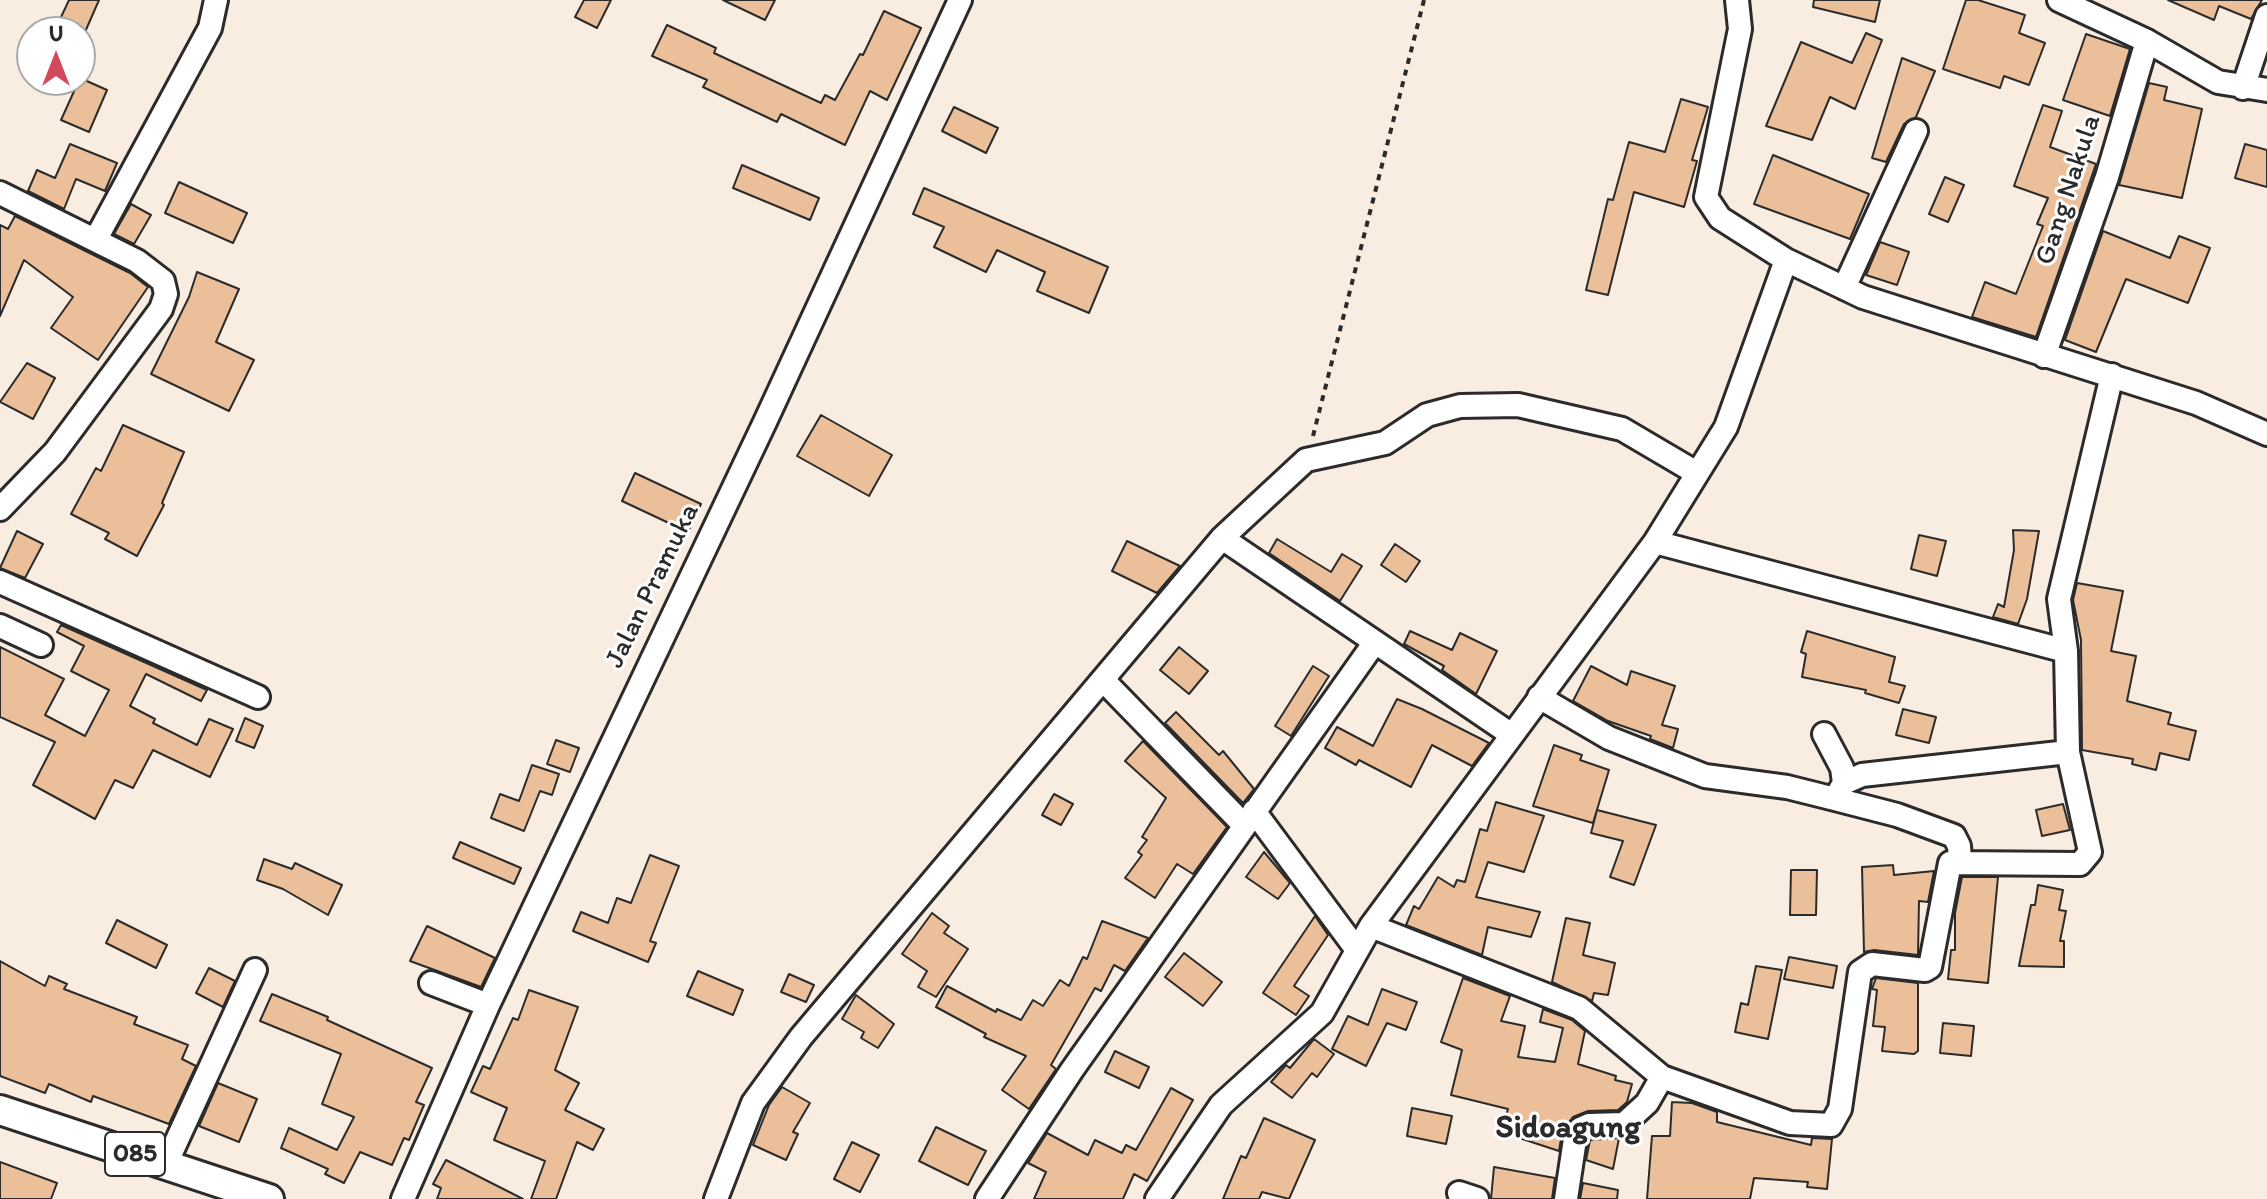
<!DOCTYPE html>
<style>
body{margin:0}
#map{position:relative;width:2267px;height:1199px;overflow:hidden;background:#f9ece0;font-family:Itim,sans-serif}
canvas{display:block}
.north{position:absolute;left:16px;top:16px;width:80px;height:80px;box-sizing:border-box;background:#fff;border:2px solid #aaa;border-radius:50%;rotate:0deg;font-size:22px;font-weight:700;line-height:32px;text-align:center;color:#2b2b2b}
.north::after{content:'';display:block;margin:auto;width:28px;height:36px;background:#d1495b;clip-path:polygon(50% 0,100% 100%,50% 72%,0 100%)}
</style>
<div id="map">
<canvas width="2267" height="1199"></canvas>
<div class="north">U</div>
</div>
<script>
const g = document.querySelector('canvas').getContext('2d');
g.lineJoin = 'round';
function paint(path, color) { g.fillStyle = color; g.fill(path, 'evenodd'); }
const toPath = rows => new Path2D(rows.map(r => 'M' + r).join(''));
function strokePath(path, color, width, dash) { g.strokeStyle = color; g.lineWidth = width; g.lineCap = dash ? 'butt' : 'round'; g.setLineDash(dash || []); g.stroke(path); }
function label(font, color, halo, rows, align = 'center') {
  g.font = font + ' Itim,sans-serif'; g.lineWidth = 6; g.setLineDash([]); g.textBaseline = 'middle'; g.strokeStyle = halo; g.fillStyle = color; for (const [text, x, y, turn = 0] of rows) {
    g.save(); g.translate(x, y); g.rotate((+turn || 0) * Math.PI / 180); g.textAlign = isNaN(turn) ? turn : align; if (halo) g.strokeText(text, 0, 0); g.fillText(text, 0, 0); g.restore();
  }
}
const building = toPath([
 [69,0,99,0,85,32,54,32,69,0],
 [584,0,611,0,597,28,575,17,584,0],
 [723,0,775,0,765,20,723,0],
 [1814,0,1880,0,1875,22,1813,7,1814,0],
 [1966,0,1978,0,2025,15,2019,33,2045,43,2029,85,2004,76,2000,88,1943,69,1966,0],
 [2168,0,2262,0,2251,19,2219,6,2214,20,2168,0],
 [884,11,921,28,887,100,870,91,845,145,781,114,777,122,703,87,707,80,652,56,667,25,716,48,714,53,821,103,825,95,835,100,860,54,863,55,884,11],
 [1866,33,1882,40,1855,109,1830,97,1812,140,1766,126,1801,42,1852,63,1866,33],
 [2086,34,2130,49,2110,116,2063,100,2086,34],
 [1902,58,1935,71,1916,117,1904,124,1886,162,1872,158,1902,58],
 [80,78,107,90,89,132,61,120,80,78],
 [2149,83,2167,87,2164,100,2202,109,2182,198,2119,185,2149,83],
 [1681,99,1708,107,1692,160,1697,161,1684,207,1634,192,1608,295,1586,290,1608,199,1613,200,1629,142,1665,152,1681,99],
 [2043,105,2062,111,2050,147,2096,164,2036,337,1972,317,1985,282,2016,294,2043,226,2037,224,2048,198,2014,186,2043,105],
 [954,107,998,128,986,153,942,131,954,107],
 [70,144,117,163,105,191,76,179,64,209,28,191,37,170,55,178,70,144],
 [2245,144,2267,150,2267,187,2235,178,2245,144],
 [1773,155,1869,194,1850,239,1754,204,1773,155],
 [742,165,819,198,810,220,733,188,742,165],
 [1945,177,1964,185,1948,222,1929,214,1945,177],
 [179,182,247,213,233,243,165,213,179,182],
 [924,188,1108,267,1089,313,1037,291,1045,272,997,250,986,272,934,247,944,227,913,214,924,188],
 [131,204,151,215,134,244,114,234,131,204],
 [15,216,130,273,148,287,98,360,51,328,73,297,24,260,0,316,0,225,8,229,15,216],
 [2103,231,2170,258,2179,236,2210,248,2188,303,2126,279,2096,352,2065,340,2103,231],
 [1880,242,1909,252,1897,285,1866,275,1880,242],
 [197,272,239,289,216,342,254,360,229,411,151,374,189,297,197,272],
 [27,363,55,378,33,419,0,402,27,363],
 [821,415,892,455,869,496,797,456,821,415],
 [123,425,184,452,162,503,164,505,137,556,105,539,109,533,71,514,96,468,101,471,123,425],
 [635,473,701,504,688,532,622,501,635,473],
 [2013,530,2039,531,2027,599,2018,624,1993,617,1998,604,2004,607,2014,550,2013,530],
 [17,531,43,544,25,578,0,568,17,531],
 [1919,535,1946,541,1937,576,1911,569,1919,535],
 [1277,539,1331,572,1342,554,1362,566,1340,601,1269,553,1277,539],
 [1127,541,1180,566,1157,593,1112,571,1127,541],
 [1395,544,1420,561,1406,582,1381,565,1395,544],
 [2077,583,2123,591,2111,651,2136,656,2127,701,2171,713,2168,724,2196,731,2189,760,2160,753,2156,770,2132,764,2133,759,2082,750,2081,640,2073,600,2077,583],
 [61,625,207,690,201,701,146,674,130,706,155,719,153,723,197,745,209,719,233,729,210,777,153,750,133,788,115,780,95,819,33,785,55,742,0,717,0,647,64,679,45,715,85,736,109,690,71,671,84,646,57,632,61,625],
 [1410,631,1452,650,1460,633,1497,651,1476,694,1442,670,1444,666,1404,644,1410,631],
 [1807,631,1895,657,1889,682,1905,686,1899,703,1865,693,1866,690,1802,677,1806,654,1801,652,1807,631],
 [1179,647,1208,671,1189,694,1160,670,1179,647],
 [1313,666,1329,676,1291,736,1275,726,1313,666],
 [1591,666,1627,685,1631,671,1675,686,1662,725,1678,729,1673,748,1650,739,1651,736,1608,721,1573,701,1591,666],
 [1397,699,1422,709,1489,743,1472,766,1432,745,1411,787,1359,760,1356,765,1325,748,1337,727,1373,746,1397,699],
 [1903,709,1936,717,1929,743,1896,735,1903,709],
 [1176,712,1219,755,1223,751,1254,789,1243,803,1165,723,1176,712],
 [245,718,263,726,254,748,236,741,245,718],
 [556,740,579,748,570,772,547,764,556,740],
 [1143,741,1227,827,1193,874,1177,864,1155,898,1125,878,1142,855,1138,852,1147,840,1142,837,1166,798,1125,761,1143,741],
 [1554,745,1582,755,1580,760,1609,770,1593,823,1533,806,1554,745],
 [532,765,559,774,552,795,540,791,524,831,491,818,500,794,519,801,532,765],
 [1054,794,1073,804,1061,825,1042,815,1054,794],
 [1496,802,1544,816,1524,872,1488,862,1476,897,1540,912,1531,937,1488,927,1482,955,1406,925,1414,906,1419,909,1438,877,1454,887,1457,880,1465,882,1480,829,1487,831,1496,802],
 [2063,804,2070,830,2042,836,2036,810,2063,804],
 [1597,810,1656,825,1634,885,1610,877,1623,841,1591,833,1597,810],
 [460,842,521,868,514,884,453,858,460,842],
 [1264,852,1290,883,1278,899,1246,877,1264,852],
 [650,855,679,866,650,941,656,943,648,962,573,931,581,912,608,923,617,898,631,903,650,855],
 [264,859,292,869,295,863,342,885,328,915,283,889,257,880,264,859],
 [1893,865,1894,875,1934,871,1928,902,1919,901,1918,955,1874,950,1864,952,1862,867,1893,865],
 [1791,870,1817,870,1816,915,1790,915,1791,870],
 [1962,877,1998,877,1988,983,1948,979,1951,950,1955,950,1955,913,1962,877],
 [2038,885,2063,890,2059,910,2066,911,2060,941,2064,941,2064,967,2019,966,2031,905,2035,905,2038,885],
 [932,913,949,926,944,933,968,949,936,997,918,987,927,971,902,954,932,913],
 [1315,916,1328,935,1294,986,1309,996,1296,1015,1263,993,1315,916],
 [1566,918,1590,923,1583,955,1615,963,1608,995,1594,993,1592,1001,1552,982,1566,918],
 [117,920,167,945,156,968,106,943,117,920],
 [1102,921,1148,938,1125,971,1114,965,1101,991,1095,988,1051,1065,1056,1069,1029,1109,1002,1090,1026,1056,984,1037,986,1034,936,1007,947,986,996,1012,997,1009,1021,1020,1033,1000,1043,1006,1060,980,1069,986,1083,957,1087,959,1102,921],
 [427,926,495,958,481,987,410,961,427,926],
 [1184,953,1222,982,1203,1006,1165,977,1184,953],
 [1789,957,1837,966,1833,988,1784,979,1789,957],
 [0,961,45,986,49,976,67,984,64,989,137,1017,134,1024,188,1045,182,1059,196,1066,169,1124,93,1096,91,1102,49,1084,45,1093,0,1076,0,961],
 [1756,966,1782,970,1768,1039,1735,1032,1741,1003,1748,1005,1756,966],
 [209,968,235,981,223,1007,196,993,209,968],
 [698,971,743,990,733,1015,687,996,698,971],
 [789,974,814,985,806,1002,781,992,789,974],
 [1463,978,1510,996,1501,1021,1525,1026,1518,1057,1555,1062,1563,1028,1540,1022,1543,1009,1572,1020,1585,1031,1578,1064,1616,1076,1615,1080,1632,1084,1627,1102,1618,1110,1588,1111,1573,1117,1562,1133,1559,1151,1501,1132,1508,1109,1451,1095,1462,1050,1441,1042,1463,978],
 [1876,978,1918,983,1918,1051,1914,1054,1882,1051,1885,1027,1873,1026,1877,990,1872,989,1876,978],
 [1382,989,1417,1002,1406,1030,1387,1023,1366,1066,1332,1049,1348,1016,1368,1025,1382,989],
 [529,990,578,1007,555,1070,579,1083,565,1110,604,1129,593,1150,577,1142,556,1199,531,1199,545,1161,494,1140,507,1108,471,1092,483,1066,490,1069,513,1018,518,1020,529,990],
 [272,994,328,1017,327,1020,432,1068,416,1102,424,1105,409,1140,404,1138,392,1165,360,1152,344,1183,325,1174,328,1169,281,1148,289,1128,337,1150,354,1117,322,1104,341,1054,260,1021,272,994],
 [856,995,894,1024,878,1048,861,1038,864,1032,842,1019,856,995],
 [1943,1023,1974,1026,1971,1056,1940,1053,1943,1023],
 [1314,1039,1334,1054,1317,1077,1312,1073,1292,1098,1271,1082,1286,1065,1290,1068,1314,1039],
 [1115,1051,1149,1067,1139,1088,1105,1072,1115,1051],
 [218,1083,257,1099,239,1142,199,1126,218,1083],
 [782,1087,810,1103,793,1132,798,1134,786,1160,753,1145,769,1105,782,1087],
 [1171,1088,1193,1100,1147,1181,1134,1174,1123,1199,1034,1199,1046,1172,1028,1163,1047,1133,1088,1155,1095,1140,1122,1153,1126,1145,1136,1150,1171,1088],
 [1672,1102,1692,1103,1717,1112,1717,1122,1811,1145,1812,1138,1832,1139,1827,1189,1807,1187,1808,1182,1754,1178,1750,1199,1647,1199,1652,1136,1670,1136,1672,1102],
 [1412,1108,1452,1116,1446,1144,1407,1136,1412,1108],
 [1264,1118,1315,1140,1289,1199,1262,1192,1259,1199,1223,1199,1241,1156,1246,1158,1264,1118],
 [936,1127,986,1151,968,1185,919,1161,936,1127],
 [1619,1138,1613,1169,1586,1160,1590,1140,1619,1138],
 [852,1142,879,1155,860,1192,834,1179,852,1142],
 [446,1160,523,1199,437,1199,441,1188,433,1184,446,1160],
 [0,1162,57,1183,51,1199,0,1199,0,1162],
 [1494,1167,1555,1178,1552,1199,1491,1199,1494,1167],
 [1583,1183,1618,1190,1617,1199,1580,1199,1583,1183]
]);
paint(building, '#eabf99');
strokePath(building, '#2b2b2b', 2);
const minor = toPath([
 [1737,0,1740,29,1706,197,1720,218,1786,260,1863,297,2196,403,2267,434],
 [2059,0,2147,41,2218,82,2267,90],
 [2243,88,2267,16],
 [0,193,137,261,163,281,166,294,161,309,55,452,0,509],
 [96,239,210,28,216,0],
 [1844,288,1916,131],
 [2044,356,2107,177,2147,41],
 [1222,538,1512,735],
 [1655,542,2066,651],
 [0,582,258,697],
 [0,626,41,645],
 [1103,680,1244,825],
 [1539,697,1609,738,1705,776,1787,787,1835,799,1844,783,1862,775,2068,752],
 [1824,734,1842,768,1844,783],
 [1835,799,1897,815,1954,836,1959,846,1960,860],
 [1254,811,1357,950],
 [1371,926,1579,1008,1662,1077,1790,1123,1831,1125,1840,1109,1860,972,1872,964,1925,970,1930,967,1950,863,2080,864,2090,852,2068,752,2066,651,2059,599,2112,375],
 [431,983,488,1005],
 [166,1164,255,970],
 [1459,1193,1477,1199],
 [403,1199,488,1005,765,422,960,0],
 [716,1199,753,1103,801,1037,1222,538,1306,460,1385,443,1427,415,1460,406,1518,405,1622,429,1695,472],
 [987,1199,1072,1070,1375,642],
 [1157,1199,1221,1105,1322,1013,1371,926,1655,542,1726,427,1786,260],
 [1566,1199,1575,1139,1580,1129,1589,1125,1624,1124,1647,1103,1662,1077]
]);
const major = toPath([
 [0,1110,269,1199]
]);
strokePath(minor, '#2b2b2b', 28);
strokePath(major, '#2b2b2b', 34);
strokePath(toPath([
 [1313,436,1424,0]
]), '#2b2b2b', 4, [6, 6]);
strokePath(minor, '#fff', 22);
strokePath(major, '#fff', 28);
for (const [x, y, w] of [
 [135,1154,60]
]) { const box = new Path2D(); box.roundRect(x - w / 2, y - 22, w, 44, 6); g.fillStyle = '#fff'; g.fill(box); strokePath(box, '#2b2b2b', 2); }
label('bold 26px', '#2b2b2b', null, [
 ["085",135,1154]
]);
label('28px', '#2b2b2b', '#fff', [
 ["Gang Nakula",2069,190,-72],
 ["Jalan Pramuka",653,586,-64]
]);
label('bold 32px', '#2b2b2b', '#fff', [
 ["Sidoagung",1568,1129]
]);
</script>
